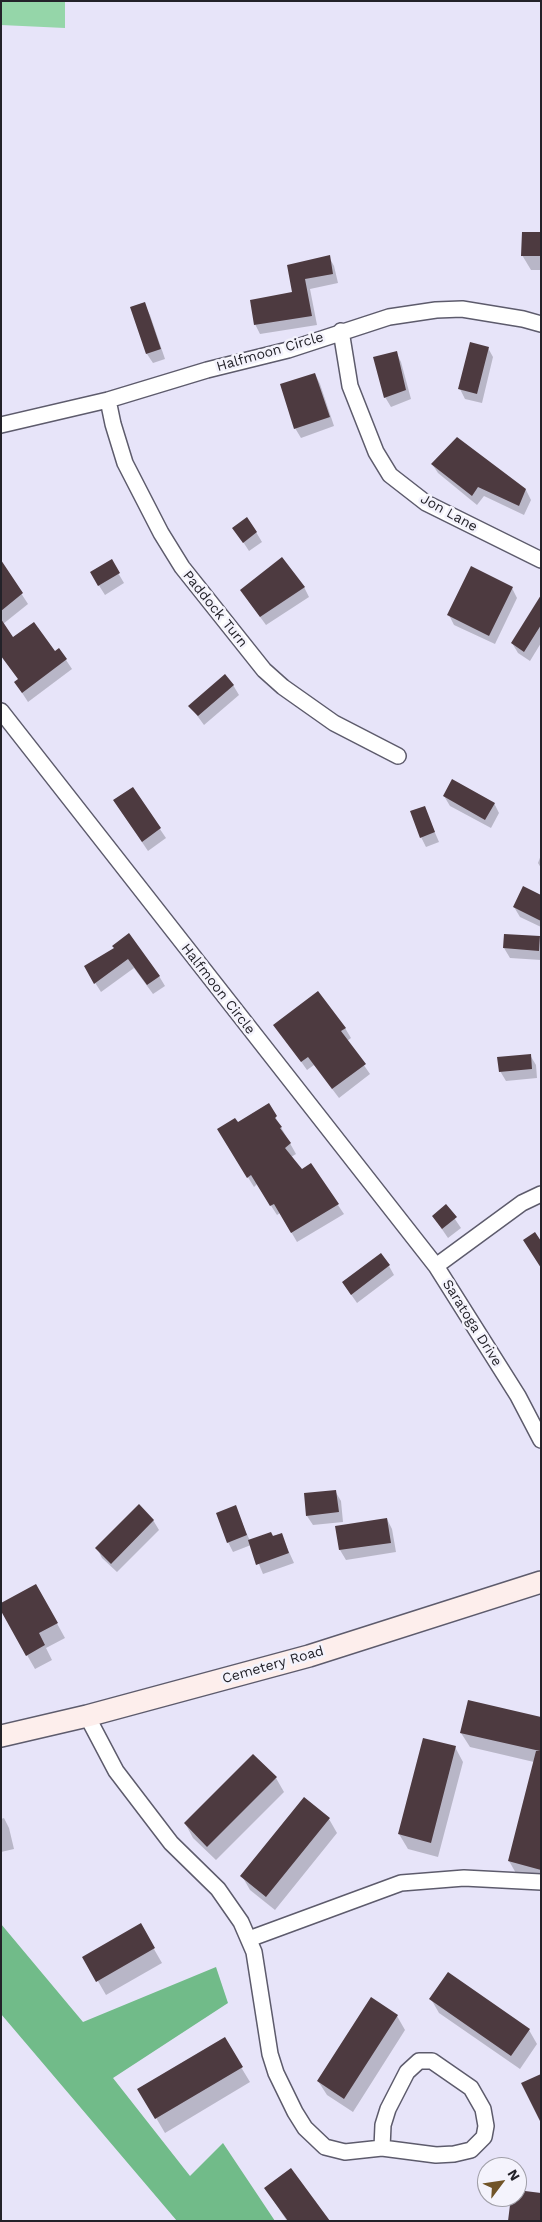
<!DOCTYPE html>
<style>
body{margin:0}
#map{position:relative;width:542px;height:2222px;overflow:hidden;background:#e7e4f9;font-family:"Work Sans",sans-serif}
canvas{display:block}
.frame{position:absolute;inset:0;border:2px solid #232229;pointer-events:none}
.north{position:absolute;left:477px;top:2157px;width:50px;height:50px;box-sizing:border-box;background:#f4f3fc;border:1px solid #a09fa8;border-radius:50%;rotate:59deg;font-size:14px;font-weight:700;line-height:20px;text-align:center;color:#232229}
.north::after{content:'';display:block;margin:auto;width:18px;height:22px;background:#715428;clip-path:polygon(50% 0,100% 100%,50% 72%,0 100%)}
</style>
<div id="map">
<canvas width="542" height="2222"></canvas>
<div class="frame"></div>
<div class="north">N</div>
</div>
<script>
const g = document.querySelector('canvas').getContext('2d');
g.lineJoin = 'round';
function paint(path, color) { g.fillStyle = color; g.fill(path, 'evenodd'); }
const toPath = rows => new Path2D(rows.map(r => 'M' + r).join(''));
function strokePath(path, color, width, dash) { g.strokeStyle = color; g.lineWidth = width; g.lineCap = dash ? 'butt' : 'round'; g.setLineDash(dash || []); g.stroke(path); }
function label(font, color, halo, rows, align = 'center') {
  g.font = font + ' "Work Sans",sans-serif'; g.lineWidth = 5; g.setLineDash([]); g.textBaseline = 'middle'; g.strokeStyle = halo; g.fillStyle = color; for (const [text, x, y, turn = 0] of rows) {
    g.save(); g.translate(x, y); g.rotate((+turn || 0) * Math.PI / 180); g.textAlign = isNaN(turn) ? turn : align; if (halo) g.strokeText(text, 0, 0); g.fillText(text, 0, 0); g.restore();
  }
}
paint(toPath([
 [1,1,65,1,65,28,1,25]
]), '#95d6a9');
paint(toPath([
 [1,1924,83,2022,216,1967,228,2003,113,2078,190,2176,223,2143,275,2221,177,2221,1,2014]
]), '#71bb89');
paint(toPath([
 [541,233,541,270,531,270,522,255],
 [329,257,334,266,338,283,310,289,317,325,260,334,255,324,293,293,288,266],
 [145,305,150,315,165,359,153,363,147,354,132,308],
 [488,348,493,357,482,403,465,399,460,389],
 [396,352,401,362,411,399,391,407,385,397],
 [315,374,320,384,334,426,301,438,295,428],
 [432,464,526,490,531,500,524,515,484,496,477,505,438,473],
 [234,528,256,532,262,542,249,551],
 [111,561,124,583,105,595,91,573],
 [1,562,28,604,3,624,13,639,55,653,66,660,72,669,28,702,15,682,19,680,1,656],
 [304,587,309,597,266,625,247,599],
 [512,588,517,598,495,644,454,625,449,615],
 [541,614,541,643,530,661,518,653,512,643],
 [233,685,239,695,204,725,190,706],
 [132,788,166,838,148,851,114,801],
 [444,796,494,803,499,813,491,828,450,806],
 [424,807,439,842,426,847,421,837],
 [541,855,541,868,538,863],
 [541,896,541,927,520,917,514,907],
 [505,935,539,937,541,960,510,958,504,948],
 [115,949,159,976,165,986,153,994,134,968,101,992,85,967],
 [275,1025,345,1028,351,1038,347,1041,370,1074,339,1098,314,1065,307,1070],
 [530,1055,536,1065,537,1078,506,1081,500,1071],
 [268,1104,296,1154,291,1157,302,1171,311,1165,344,1214,297,1242,280,1213,277,1215,257,1184,254,1187,224,1139,238,1123],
 [446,1206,461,1228,448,1238,433,1216],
 [389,1266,394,1275,357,1303,343,1283],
 [335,1491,341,1501,343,1522,313,1525,307,1516],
 [235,1507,250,1541,281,1534,294,1563,263,1574,251,1545,233,1552,228,1542],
 [387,1519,392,1529,396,1552,346,1560,340,1550,337,1527],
 [153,1520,159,1530,117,1572,102,1558,97,1548],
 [44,1600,65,1638,46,1648,52,1660,35,1669,27,1655],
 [541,1718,541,1881,517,1875,509,1861,534,1762,470,1747,461,1733],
 [455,1747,463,1762,438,1857,408,1849,399,1834],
 [276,1778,284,1792,216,1860,193,1838,185,1823],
 [4,1818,9,1828,14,1849,1,1852,1,1819],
 [329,1819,337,1833,275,1910,250,1890,242,1876],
 [140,1925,162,1963,106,1995,84,1957],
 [431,1999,529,2030,537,2044,520,2069,439,2013],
 [397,2016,405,2030,353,2112,327,2095,318,2081],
 [224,2039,250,2082,165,2133,139,2089],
 [266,2189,328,2221,287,2221]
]), '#0003');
paint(toPath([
 [522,232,541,232,541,256,521,256],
 [330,255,333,274,305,279,312,316,254,325,250,300,292,292,287,265],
 [145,302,161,349,146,354,130,307],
 [470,342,489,347,477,394,458,389],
 [397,351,406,390,384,398,373,357],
 [315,373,330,417,294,429,280,384],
 [457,437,526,489,519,506,478,487,472,496,431,464],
 [247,517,257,532,243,543,232,528],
 [282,557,305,587,260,617,240,590],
 [112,559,120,573,98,586,90,572],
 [1,560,23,593,1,611],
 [471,566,513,587,489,636,447,615],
 [541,595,541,625,524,652,511,643],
 [1,619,13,637,34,622,55,651,59,648,67,659,22,693,14,682,18,679,1,656],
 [225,674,234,685,198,716,188,706],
 [452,779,495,803,485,820,443,796],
 [133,787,161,828,142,842,113,800],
 [425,806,435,832,420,838,410,811],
 [523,886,541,895,541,921,513,907],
 [129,933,160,976,147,985,128,959,94,984,84,966,114,948,112,946],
 [504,934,540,936,539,951,503,948],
 [318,991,346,1028,341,1031,366,1064,332,1089,308,1057,301,1062,273,1025],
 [531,1054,532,1069,499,1072,497,1057],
 [269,1103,277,1116,275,1118,282,1127,280,1128,291,1143,285,1148,302,1169,311,1163,339,1204,291,1233,274,1204,270,1206,251,1175,247,1178,217,1129,235,1118,238,1122],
 [446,1204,457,1217,442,1229,432,1216],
 [535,1232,541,1241,541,1268,523,1240],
 [381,1253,390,1265,351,1295,342,1282],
 [336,1490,339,1512,306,1516,304,1493],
 [139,1504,154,1520,111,1564,95,1548],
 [236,1505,247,1535,227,1543,216,1513],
 [387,1518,391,1543,339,1550,335,1526],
 [271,1532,273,1536,282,1533,289,1553,256,1565,248,1540],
 [36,1584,58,1623,39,1633,45,1645,26,1656,1,1611,1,1603],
 [468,1700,541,1717,541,1870,508,1861,536,1751,540,1751,460,1733],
 [423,1738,456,1746,431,1843,398,1834],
 [253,1754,277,1777,207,1847,184,1823],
 [304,1797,330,1818,266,1897,240,1876],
 [141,1923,155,1948,96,1982,82,1957],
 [448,1972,530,2029,511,2056,429,1999],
 [371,1997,398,2015,344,2099,317,2081],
 [225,2037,243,2067,155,2119,137,2089],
 [541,2074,541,2123,521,2083],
 [291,2168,330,2221,288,2221,264,2188],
 [517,2190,541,2193,541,2221,508,2221,511,2197,517,2197]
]), '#4d3a40');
const street = toPath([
 [341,331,350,386,376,452,390,475,426,503,541,560],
 [108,400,113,424,125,463,161,533,182,567,264,670,283,687,334,723,398,756],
 [1,425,108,400,207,370,288,350,389,317,436,310,462,309,523,319,541,324],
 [1,711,436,1266,518,1396,541,1440],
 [436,1266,522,1203,541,1194],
 [87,1716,116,1771,171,1843,218,1889,241,1922,254,1952,270,2054,276,2073,295,2112,305,2128,325,2147,345,2152,382,2148],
 [249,1939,401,1883,464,1878,541,1882],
 [419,2061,432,2061,471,2088,483,2109,486,2126,484,2137,471,2150,454,2154,436,2155,382,2148,383,2125,388,2109,407,2072,419,2061]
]);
const secondary = toPath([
 [1,1736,87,1716,309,1656,541,1582]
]);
strokePath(street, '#5d5b6c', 18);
strokePath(secondary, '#5d5b6c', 24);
strokePath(street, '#fff', 15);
strokePath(secondary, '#fdeeec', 21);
label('14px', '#232229', '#f4f3fc', [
 ["Halfmoon Circle",270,352,-16],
 ["Jon Lane",449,513,29],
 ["Paddock Turn",215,609,51],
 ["Halfmoon Circle",218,989,52],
 ["Saratoga Drive",472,1323,58],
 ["Cemetery Road",273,1665,-16]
]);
</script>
